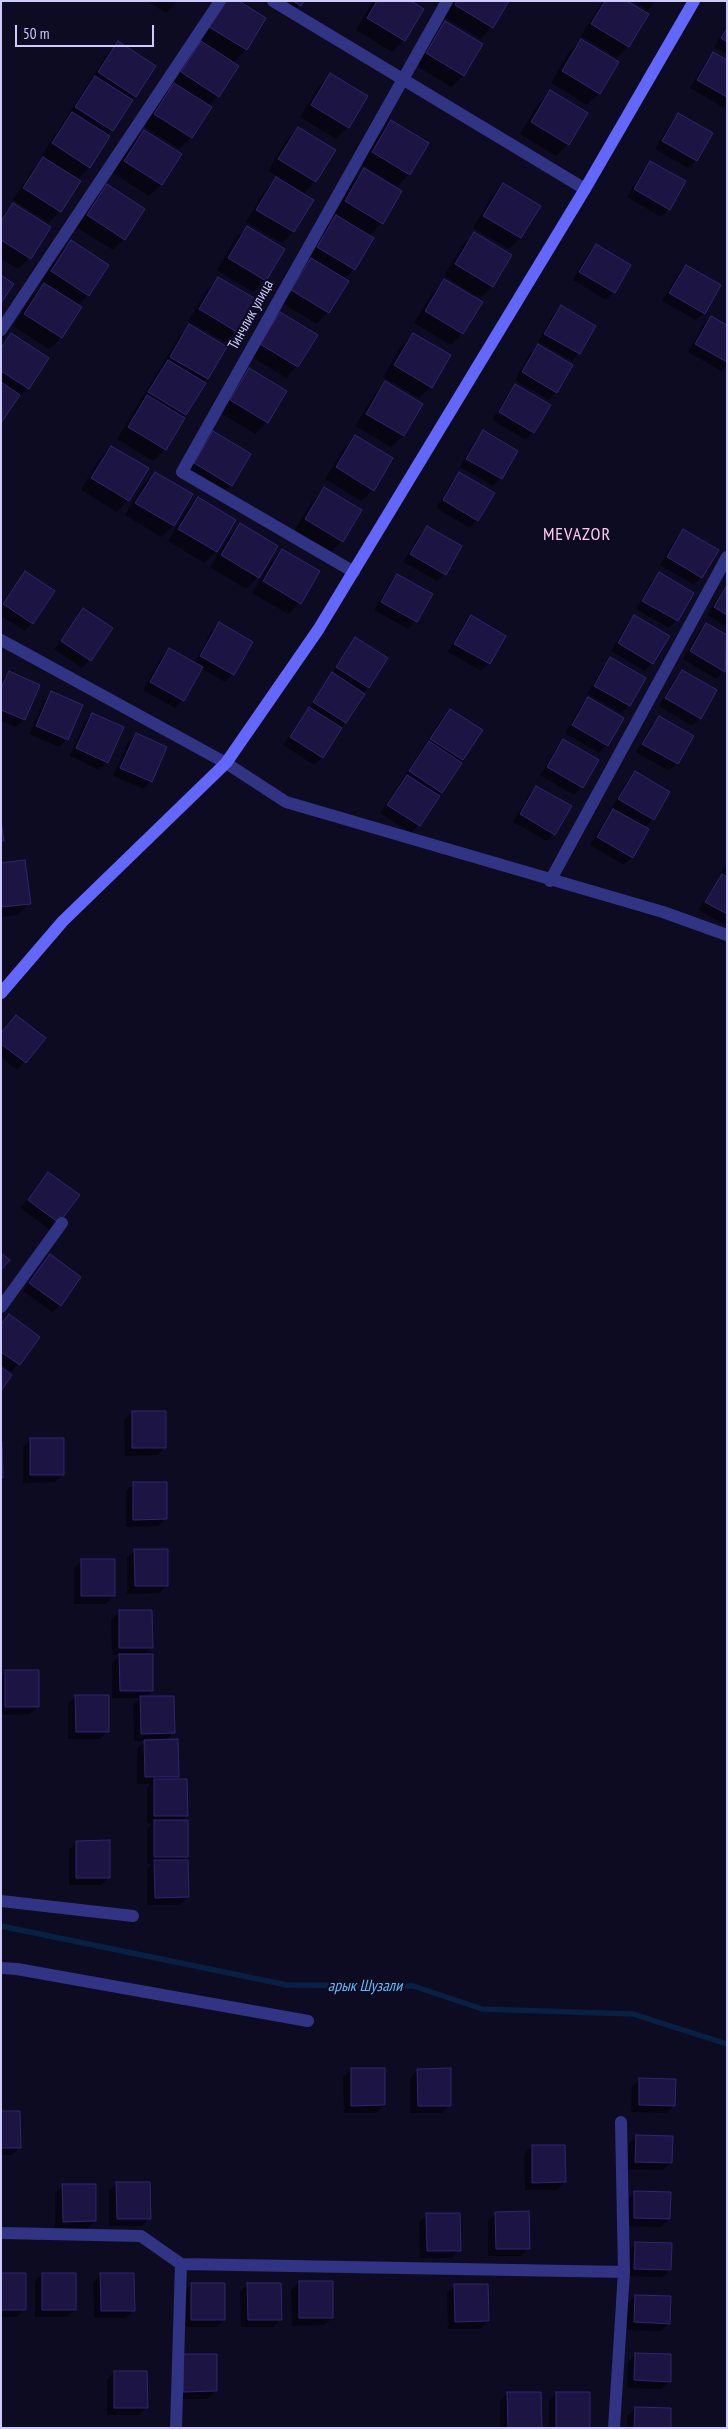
<!DOCTYPE html>
<meta charset="utf-8">
<style>
body{margin:0}
#map{position:relative;width:728px;height:2429px;overflow:hidden;background:#0d0b21;font-family:"PT Sans Narrow",sans-serif}
canvas{display:block}
.frame{position:absolute;inset:0;border:2px solid #cdcaff;pointer-events:none}
.scale{position:absolute;left:15px;top:25px;width:139px;height:22px;box-sizing:border-box;border:2px solid #cdcaff;border-top:0;padding-left:6px;font-size:15px;line-height:18px;white-space:nowrap;color:#cdcaff;-webkit-text-stroke:4px #0d0b21;paint-order:stroke}
</style>
<div id="map">
<canvas width="728" height="2429"></canvas>
<div class="frame"></div>
<div class="scale">50 m</div>
</div>
<script>
const g = document.querySelector('canvas').getContext('2d');
g.lineJoin = 'round';
function paint(path, color) { g.fillStyle = color; g.fill(path, 'evenodd'); }
const toPath = rows => new Path2D(rows.map(r => 'M' + r).join(''));
function strokePath(path, color, width, dash) { g.strokeStyle = color; g.lineWidth = width; g.lineCap = dash ? 'butt' : 'round'; g.setLineDash(dash || []); g.stroke(path); }
function label(font, color, halo, rows, align = 'center') {
  g.font = font + ' "PT Sans Narrow",sans-serif'; g.lineWidth = 4.5; g.setLineDash([]); g.textBaseline = 'middle'; g.strokeStyle = halo; g.fillStyle = color; for (const [text, x, y, turn = 0] of rows) {
    g.save(); g.translate(x, y); g.rotate((+turn || 0) * Math.PI / 180); g.textAlign = isNaN(turn) ? turn : align; if (halo) g.strokeText(text, 0, 0); g.fillText(text, 0, 0); g.restore();
  }
}
paint(toPath([
 [147,1,178,1,166,13],
 [262,1,302,1,288,17],
 [373,1,408,1,422,10,404,40,392,52,356,30],
 [454,1,507,1,492,27,480,39,444,17],
 [603,1,624,1,628,46,617,58,581,36],
 [633,1,656,1,647,10],
 [217,8,246,49,233,63,218,96,208,106,210,108,191,138,179,149,143,126,162,96,173,85,170,84,190,54,202,42,198,39],
 [446,23,482,45,463,76,451,87,415,65,434,35],
 [727,25,727,54,714,47],
 [581,41,617,62,599,93,587,105,551,83,569,52],
 [118,42,135,96,107,136,89,167,77,180,60,211,49,223,13,200,32,170,45,157,42,155,107,54],
 [714,53,727,61,727,105,724,108,690,88,706,61],
 [330,74,348,127,336,139,300,117,319,86],
 [550,92,586,114,568,144,556,156,520,134,539,103],
 [678,114,712,134,696,161,688,168,655,149,671,122],
 [391,122,427,143,409,175,397,186,361,164,380,133],
 [298,128,315,181,304,193,268,171,286,140],
 [144,131,180,155,161,185,149,196,113,173,132,143],
 [651,163,669,209,661,217,627,197,643,170],
 [364,170,382,223,369,236,354,269,344,279,328,312,317,324,281,302,299,271,309,261,306,259,325,228,338,215,334,213,352,182],
 [276,179,293,232,282,243,246,222,264,191],
 [107,185,124,239,113,250,76,227,96,197],
 [503,185,520,238,509,249,473,228,491,197],
 [13,204,30,258,18,269,1,259,1,216],
 [247,228,283,249,265,280,253,292,217,270,235,239],
 [474,234,510,256,492,287,480,298,444,276,463,245],
 [71,242,107,265,88,295,77,306,80,308,61,338,49,349,13,326,32,296,43,285,40,283,59,253],
 [596,245,614,292,606,300,573,280,588,253],
 [686,266,704,313,696,320,662,301,678,274],
 [219,278,236,331,225,342,188,321,207,290],
 [445,281,462,333,451,345,414,323,433,292],
 [561,307,579,353,572,361,538,342,553,314],
 [280,314,297,366,286,378,250,356,268,325],
 [711,317,727,326,727,366,721,371,688,352,703,325],
 [189,326,225,348,165,449,153,461,117,439,178,338],
 [413,334,431,387,419,398,383,377,401,346],
 [11,335,28,388,16,400,1,421,1,344],
 [538,346,556,392,549,400,515,380,530,353],
 [250,369,267,422,255,434,219,412,238,381],
 [385,383,421,405,403,436,391,447,355,426,374,395],
 [515,385,533,432,526,440,492,420,508,393],
 [213,432,231,485,219,497,183,475,202,444],
 [483,432,516,451,501,478,493,486,460,467,475,440],
 [355,437,373,490,361,501,325,479,344,448],
 [111,447,128,500,117,512,81,490,99,459],
 [155,473,191,495,173,526,161,537,125,515,143,485],
 [459,474,477,520,470,528,436,508,452,481],
 [324,489,360,510,342,541,330,553,294,531,313,500],
 [198,499,234,521,216,552,204,563,168,541,186,510],
 [240,525,277,546,258,577,246,589,210,567,229,536],
 [427,527,445,574,437,581,403,562,419,535],
 [683,531,701,577,694,585,660,565,676,538],
 [282,550,300,603,288,614,252,593,271,562],
 [25,573,32,623,25,631,1,616,1,604],
 [659,574,692,593,677,620,669,628,636,609,651,582],
 [398,575,431,595,416,621,408,629,374,610,390,583],
 [727,584,727,627,707,615],
 [83,609,90,660,82,668,54,649],
 [471,617,504,636,489,664,481,671,448,652,463,625],
 [634,617,652,663,645,671,611,651,627,624],
 [219,624,251,642,233,674,225,682,201,668,183,700,175,708,143,690,161,657,169,650,194,663,211,632],
 [706,624,727,636,727,666,716,679,683,659,698,632],
 [356,638,386,659,322,758,314,765,283,745,331,676,348,646],
 [611,659,629,705,621,713,587,694,603,667],
 [682,671,700,718,692,726,659,706,674,679],
 [9,673,39,686,24,720,16,727,1,721,1,680],
 [52,692,81,706,67,740,59,747,29,734,44,700],
 [588,699,606,745,599,753,565,733,581,706],
 [450,710,462,759,419,825,411,833,380,813,442,718],
 [92,715,107,762,99,770,70,756,84,722],
 [659,717,677,763,669,771,636,752,651,725],
 [136,734,151,781,143,789,113,776,128,742],
 [564,741,597,760,582,787,574,795,540,775,556,748],
 [635,773,653,819,644,828,632,857,624,865,590,845,606,818,615,809,612,807,627,781],
 [536,787,554,834,547,841,513,822,529,795],
 [727,861,727,926,698,910,719,879],
 [1,864,29,903,18,915,1,917],
 [16,1016,44,1038,17,1070,1,1057,1,1033],
 [48,1173,78,1195,50,1230,21,1208],
 [50,1256,60,1305,52,1312,23,1291],
 [9,1316,38,1337,11,1372,1,1365,1,1323],
 [132,1412,165,1448,157,1455,125,1456,124,1420],
 [31,1439,63,1475,55,1482,23,1483,23,1447],
 [134,1484,166,1519,158,1526,126,1527,126,1491],
 [135,1550,167,1586,159,1593,127,1594,127,1558],
 [82,1560,114,1596,106,1604,74,1604,74,1568],
 [119,1612,152,1647,144,1655,152,1691,145,1698,173,1733,165,1741,177,1776,174,1780,187,1816,181,1821,187,1856,182,1861,187,1897,180,1905,147,1905,147,1869,152,1864,147,1864,147,1829,152,1824,147,1823,147,1788,150,1784,137,1784,137,1749,145,1741,134,1741,133,1705,140,1698,112,1698,112,1663,120,1655,112,1655,111,1619],
 [6,1671,38,1707,30,1714,1,1715,1,1676],
 [76,1696,108,1731,100,1739,68,1739,68,1704],
 [76,1842,109,1877,101,1885,69,1885,69,1850],
 [351,2070,384,2105,376,2113,344,2113,343,2077],
 [418,2070,450,2105,442,2113,410,2113,410,2078],
 [640,2079,674,2106,666,2113,631,2112,632,2087],
 [1,2112,19,2148,12,2155,1,2155],
 [637,2136,671,2163,663,2170,628,2169,629,2144],
 [532,2146,565,2182,557,2190,525,2190,524,2154],
 [117,2183,149,2218,142,2226,109,2226,109,2191],
 [63,2186,95,2221,87,2229,55,2229,55,2193],
 [635,2192,669,2219,661,2227,627,2226,627,2200],
 [496,2213,528,2248,521,2256,488,2256,488,2221],
 [427,2215,459,2250,452,2258,420,2258,419,2222],
 [636,2243,670,2270,662,2277,627,2276,628,2251],
 [1,2274,25,2309,17,2317,1,2317],
 [42,2274,75,2310,67,2317,35,2317,35,2282],
 [101,2275,133,2310,126,2318,94,2318,93,2282],
 [299,2282,332,2318,324,2325,292,2326,291,2290],
 [192,2284,224,2320,216,2327,184,2327,184,2292],
 [248,2284,280,2320,273,2327,241,2327,240,2292],
 [455,2286,487,2321,480,2329,448,2329,447,2293],
 [635,2296,669,2323,661,2331,627,2330,627,2304],
 [216,2355,216,2391,208,2399,176,2399],
 [635,2355,669,2381,662,2389,627,2388,628,2362],
 [114,2372,147,2407,139,2415,107,2415,107,2380],
 [508,2393,540,2428,500,2428,500,2401],
 [557,2393,589,2428,549,2428,549,2401],
 [635,2409,669,2428,627,2428,627,2416]
]), '#0007');
strokePath(toPath([
 [1,1926,287,1985,413,1986,482,2009,633,2014,727,2044]
]), '#072144', 5.5);
const building = toPath([
 [225,1,239,1,266,18,247,50,209,27,225,1],
 [293,1,304,1,301,6,293,1],
 [377,1,411,1,424,9,405,41,367,18,377,1],
 [457,1,509,1,493,28,455,5,457,1],
 [605,1,627,1,649,14,629,47,591,24,605,1],
 [445,21,483,44,464,76,426,53,445,21],
 [727,28,727,42,721,38,727,28],
 [581,39,619,62,600,94,562,71,581,39],
 [118,41,156,66,136,97,98,72,118,41],
 [201,41,239,66,219,97,181,72,201,41],
 [713,52,727,60,727,97,697,80,713,52],
 [330,73,368,96,349,128,311,105,330,73],
 [95,76,133,100,113,131,75,107,95,76],
 [174,83,212,107,192,138,154,114,174,83],
 [550,90,588,113,569,145,531,122,550,90],
 [72,112,110,136,90,168,52,143,72,112],
 [678,113,713,133,697,161,662,141,678,113],
 [391,120,429,143,410,175,372,152,391,120],
 [298,127,336,150,316,182,278,159,298,127],
 [144,130,182,154,162,185,124,161,144,130],
 [43,157,81,181,61,212,23,188,43,157],
 [650,161,686,181,670,210,634,189,650,161],
 [364,168,402,191,383,224,345,201,364,168],
 [276,177,314,200,294,232,256,210,276,177],
 [503,183,541,206,521,238,483,216,503,183],
 [107,184,145,209,125,240,87,215,107,184],
 [13,203,51,227,31,259,1,240,1,221,13,203],
 [336,215,374,238,355,270,317,247,336,215],
 [247,226,285,249,266,281,228,258,247,226],
 [474,232,512,255,493,287,455,264,474,232],
 [71,240,109,265,89,296,51,271,71,240],
 [596,244,631,265,615,293,579,272,596,244],
 [311,258,349,281,329,313,291,290,311,258],
 [686,265,721,285,705,314,669,293,686,265],
 [1,275,14,284,1,303,1,275],
 [218,277,256,299,237,332,199,309,218,277],
 [444,279,483,302,463,334,425,311,444,279],
 [44,283,82,307,62,338,24,314,44,283],
 [561,305,596,326,580,354,544,334,561,305],
 [280,312,318,335,298,367,260,344,280,312],
 [711,316,727,325,727,362,695,344,711,316],
 [189,324,227,347,208,379,170,357,189,324],
 [11,333,49,358,29,389,1,371,1,348,11,333],
 [413,333,451,355,432,388,394,365,413,333],
 [538,344,573,365,557,393,522,372,538,344],
 [168,360,206,383,186,415,148,392,168,360],
 [249,368,287,391,268,423,230,400,249,368],
 [385,381,423,404,404,436,366,414,385,381],
 [1,382,20,395,1,423,1,382],
 [515,384,551,405,534,433,499,412,515,384],
 [147,395,185,418,166,450,128,427,147,395],
 [483,430,518,451,502,479,466,459,483,430],
 [213,431,251,454,232,486,194,463,213,431],
 [355,435,393,458,374,491,336,467,355,435],
 [111,446,149,468,129,501,91,478,111,446],
 [155,472,193,494,174,526,135,503,155,472],
 [459,472,495,493,478,521,443,500,459,472],
 [324,487,362,510,343,542,305,519,324,487],
 [198,497,236,520,217,552,178,529,198,497],
 [240,523,278,546,259,578,221,555,240,523],
 [427,526,462,546,446,575,410,554,427,526],
 [683,529,719,550,702,578,667,557,683,529],
 [282,549,320,571,301,604,263,581,282,549],
 [25,571,55,591,33,624,3,604,25,571],
 [659,572,694,593,678,621,642,601,659,572],
 [397,574,433,594,417,622,381,602,397,574],
 [727,585,727,615,714,607,727,585],
 [83,608,113,628,91,661,61,641,83,608],
 [471,615,506,636,490,664,454,644,471,615],
 [634,615,670,636,653,664,618,643,634,615],
 [219,622,253,642,234,675,200,656,219,622],
 [706,623,727,635,725,672,690,651,706,623],
 [355,637,388,658,369,688,336,667,355,637],
 [169,648,203,667,184,701,150,682,169,648],
 [610,657,646,678,630,706,594,686,610,657],
 [682,670,717,690,701,719,665,698,682,670],
 [9,671,40,685,25,720,1,710,1,688,9,671],
 [332,672,365,694,346,723,313,702,332,672],
 [51,691,83,705,68,740,36,726,51,691],
 [588,697,624,718,608,746,572,725,588,697],
 [309,707,342,728,323,758,290,737,309,707],
 [450,709,483,730,463,760,430,739,450,709],
 [92,713,124,727,108,763,76,748,92,713],
 [659,716,694,736,678,764,642,744,659,716],
 [136,733,167,747,152,782,120,768,136,733],
 [563,739,599,760,583,788,547,767,563,739],
 [429,741,462,763,442,793,409,771,429,741],
 [635,771,670,792,654,820,618,799,635,771],
 [407,775,440,796,420,826,387,805,407,775],
 [536,786,572,806,555,835,520,814,536,786],
 [613,809,649,829,633,858,597,837,613,809],
 [1,820,4,841,1,841,1,820],
 [25,860,31,904,1,907,1,863,25,860],
 [722,874,727,877,727,914,705,902,722,874],
 [16,1015,46,1038,26,1063,1,1044,1,1033,16,1015],
 [48,1172,80,1195,59,1223,28,1200,48,1172],
 [1,1253,10,1260,1,1270,1,1253],
 [50,1254,81,1277,61,1306,29,1283,50,1254],
 [9,1314,40,1337,20,1365,1,1352,1,1324,9,1314],
 [1,1367,12,1375,1,1391,1,1367],
 [132,1411,166,1411,166,1448,132,1448,132,1411],
 [30,1438,64,1438,64,1475,30,1475,30,1438],
 [1,1441,2,1441,3,1478,1,1478,1,1441],
 [133,1482,167,1482,167,1519,133,1520,133,1482],
 [134,1549,168,1549,168,1586,135,1586,134,1549],
 [81,1559,115,1559,115,1596,81,1596,81,1559],
 [119,1610,152,1610,153,1648,119,1648,119,1610],
 [119,1654,153,1654,153,1691,120,1691,119,1654],
 [5,1670,39,1670,39,1707,5,1707,5,1670],
 [75,1695,109,1695,109,1732,76,1732,75,1695],
 [140,1696,174,1696,175,1733,141,1734,140,1696],
 [178,1739,179,1777,145,1777,144,1740,178,1739],
 [154,1779,187,1779,188,1816,154,1816,154,1779],
 [154,1820,188,1820,188,1857,154,1857,154,1820],
 [110,1840,110,1878,76,1878,76,1841,110,1840],
 [154,1860,188,1860,189,1897,155,1898,154,1860],
 [351,2068,385,2068,385,2105,351,2106,351,2068],
 [451,2068,451,2106,418,2106,417,2069,451,2068],
 [639,2078,676,2079,675,2106,639,2105,639,2078],
 [1,2111,20,2111,21,2148,1,2148,1,2111],
 [636,2135,673,2136,672,2163,635,2162,636,2135],
 [532,2145,565,2145,566,2182,532,2183,532,2145],
 [116,2182,150,2182,151,2219,117,2219,116,2182],
 [62,2184,96,2184,96,2221,63,2222,62,2184],
 [634,2191,671,2192,670,2219,634,2218,634,2191],
 [529,2211,530,2249,496,2249,495,2212,529,2211],
 [426,2213,460,2213,461,2251,427,2251,426,2213],
 [635,2242,672,2243,671,2270,634,2269,635,2242],
 [1,2273,26,2273,26,2310,1,2310,1,2273],
 [42,2273,76,2273,76,2310,42,2310,42,2273],
 [100,2273,134,2273,135,2311,101,2311,100,2273],
 [299,2281,333,2281,333,2318,299,2318,299,2281],
 [191,2283,225,2283,225,2320,191,2320,191,2283],
 [247,2283,281,2283,282,2320,248,2320,247,2283],
 [454,2284,488,2284,489,2321,455,2322,454,2284],
 [635,2295,671,2296,670,2324,634,2322,635,2295],
 [635,2353,671,2354,671,2382,634,2380,635,2353],
 [183,2354,217,2354,217,2391,183,2392,183,2354],
 [114,2371,147,2371,148,2408,114,2408,114,2371],
 [507,2392,541,2392,542,2428,508,2428,507,2392],
 [556,2392,590,2392,590,2428,556,2428,556,2392],
 [635,2407,671,2408,671,2428,634,2428,635,2407]
]);
paint(building, '#1c1543');
strokePath(building, '#302571', 1);
strokePath(toPath([
 [273,1,585,189],
 [1,330,220,1],
 [354,572,182,472,447,1],
 [1,640,226,763,286,802,663,912,727,935],
 [550,881,727,557],
 [1,1307,62,1223],
 [1,1901,133,1916],
 [1,1968,17,1969,308,2021],
 [1,2233,141,2236,181,2264,624,2272],
 [176,2428,181,2264],
 [614,2428,624,2272,621,2122]
]), '#313384', 12);
strokePath(toPath([
 [1,993,63,921,226,763,318,630,585,189,694,1]
]), '#6167ff', 12);
label('15px', '#cdcaff', '#0d0b21', [
 ["Тинчлик улица",251,315,-61]
]);
label('italic 16px', '#58bcff', '#0d0b21', [
 ["арык Шузали",365,1986]
]);
g.letterSpacing = '1px';
label('18px', '#ffccf0', '#0d0b21', [
 ["MEVAZOR",577,535]
]);
g.letterSpacing = '0px';
</script>
